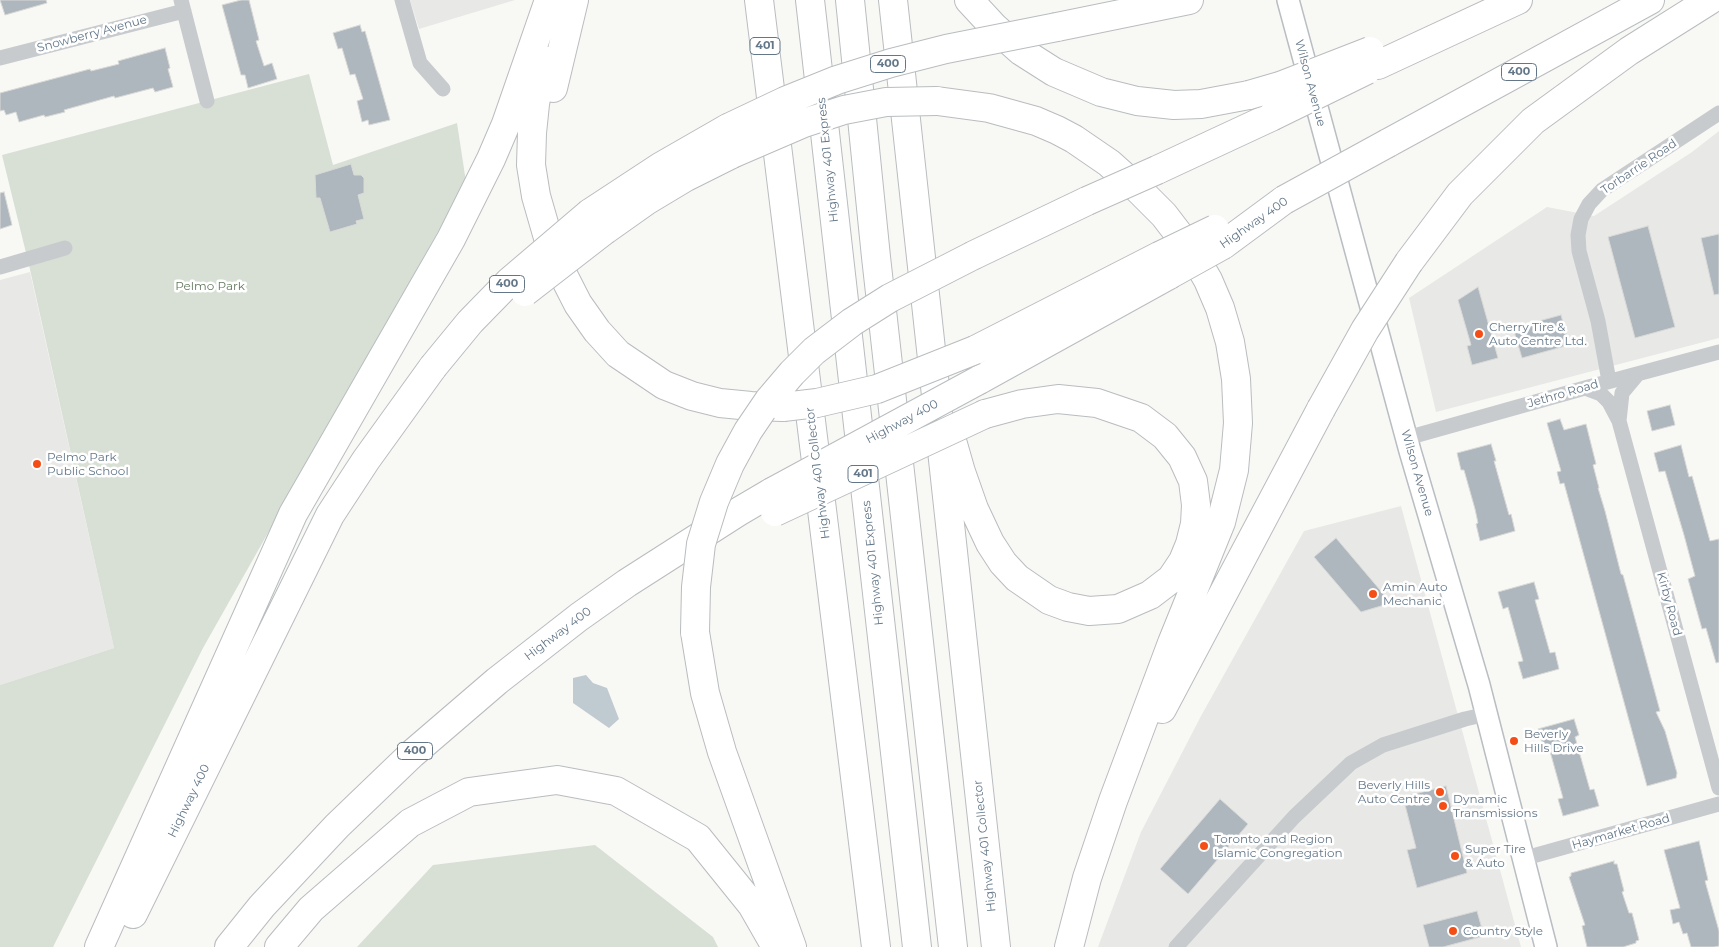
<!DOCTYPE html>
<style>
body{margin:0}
canvas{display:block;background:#f8f8f4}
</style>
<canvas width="1719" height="947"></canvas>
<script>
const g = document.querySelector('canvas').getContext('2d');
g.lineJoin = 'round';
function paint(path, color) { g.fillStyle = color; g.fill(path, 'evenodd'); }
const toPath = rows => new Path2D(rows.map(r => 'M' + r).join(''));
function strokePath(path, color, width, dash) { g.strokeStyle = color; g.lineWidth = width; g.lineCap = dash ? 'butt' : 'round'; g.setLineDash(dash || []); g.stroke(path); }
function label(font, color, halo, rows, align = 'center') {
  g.font = font + ' Montserrat,sans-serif'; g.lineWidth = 5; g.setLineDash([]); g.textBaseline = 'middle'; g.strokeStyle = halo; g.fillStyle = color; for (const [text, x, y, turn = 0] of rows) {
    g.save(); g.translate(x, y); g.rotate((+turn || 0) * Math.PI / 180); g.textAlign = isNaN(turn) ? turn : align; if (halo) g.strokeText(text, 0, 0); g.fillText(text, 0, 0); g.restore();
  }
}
paint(toPath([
 [410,0,515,0,419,29],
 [1719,131,1719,338,1436,412,1409,298,1547,207,1594,216,1692,152],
 [30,272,114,648,0,685,0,280],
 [1401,506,1521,947,1098,947,1141,832,1201,716,1304,531]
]), '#e8e9e7');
paint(toPath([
 [309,74,333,165,457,123,466,182,203,648,53,947,0,947,0,685,114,648,29,265,2,155],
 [595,845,713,937,718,947,357,947,433,865]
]), '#d8e0d5');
paint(toPath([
 [586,675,593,683,607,688,619,719,609,728,573,703,573,678]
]), '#c0cbd1');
const building = toPath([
 [0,0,46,0,47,3,5,15,0,0],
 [241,0,249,0,259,40,256,41,264,66,272,63,277,79,248,88,245,75,241,75,222,5,241,0],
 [360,25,362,32,365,31,390,120,369,125,368,120,362,122,357,101,363,99,355,74,350,75,342,48,338,49,333,33,360,25],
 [165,48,170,68,168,69,173,87,155,92,153,88,115,98,114,96,64,110,65,112,45,117,44,115,19,122,16,112,6,115,4,110,0,111,0,93,90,69,91,71,119,64,118,61,165,48],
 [351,164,354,175,361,175,364,178,364,193,358,195,364,219,356,221,357,224,330,232,320,198,316,198,315,175,351,164],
 [4,192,12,225,0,229,0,193,4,192],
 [1648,226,1675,327,1635,338,1608,237,1648,226],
 [1719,234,1719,294,1714,295,1701,238,1719,234],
 [1478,287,1498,358,1472,365,1467,346,1471,345,1458,300,1478,287],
 [1561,315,1569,345,1522,358,1513,328,1561,315],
 [1670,405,1675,425,1652,431,1647,411,1670,405],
 [1560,419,1564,430,1586,424,1596,464,1593,465,1599,488,1598,488,1605,511,1621,574,1623,575,1660,711,1656,712,1665,731,1677,773,1676,778,1647,786,1564,483,1560,484,1557,472,1561,471,1547,423,1560,419],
 [1491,444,1496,461,1494,461,1509,515,1511,514,1515,531,1480,541,1476,524,1478,523,1475,509,1464,470,1461,470,1457,453,1491,444],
 [1681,445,1689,477,1692,476,1710,541,1719,539,1719,662,1716,663,1706,628,1702,629,1688,579,1695,576,1684,535,1665,471,1659,472,1654,453,1681,445],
 [1336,538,1391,603,1361,612,1314,557,1336,538],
 [1534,582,1539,599,1535,600,1550,653,1555,652,1559,669,1523,679,1518,662,1523,661,1508,607,1503,609,1498,592,1534,582],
 [1574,719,1579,735,1575,737,1590,790,1594,789,1599,806,1563,816,1558,799,1563,798,1548,744,1543,746,1538,729,1574,719],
 [1446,786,1467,873,1417,888,1407,850,1416,848,1403,797,1446,786],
 [1220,799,1248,824,1188,894,1160,869,1220,799],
 [1699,841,1708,880,1705,881,1719,931,1719,946,1714,947,1691,947,1687,933,1683,934,1679,922,1673,924,1670,910,1680,908,1664,850,1699,841],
 [1614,861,1614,864,1617,864,1624,891,1622,892,1629,913,1632,913,1639,940,1636,941,1636,943,1623,947,1587,947,1582,926,1585,925,1569,877,1571,876,1571,873,1614,861],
 [1477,911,1484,936,1443,947,1429,947,1423,925,1477,911]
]);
paint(building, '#aeb7bd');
strokePath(building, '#d9d9d7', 1);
const secondary = toPath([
 [1288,0,1410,451,1479,685,1546,947]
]);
const highway = toPath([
 [759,0,876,947],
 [810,0,917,947],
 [850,0,876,257,953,947],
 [893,0,996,947],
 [969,0,994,27,1021,51,1054,72,1101,92,1137,101,1174,105,1201,104,1249,95],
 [1057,27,1189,0],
 [543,60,535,104,532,133,531,165,536,196,553,255,578,304,597,331,618,354,664,385,692,396,720,403,751,406,783,407],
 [1378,65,1518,0],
 [553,88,574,0],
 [937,101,989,108,1036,121,1057,130,1074,139,1109,163,1138,189,1164,215,1190,249,1208,280,1220,308,1230,342,1236,379,1238,423,1234,470,1221,522,1172,643,1113,801,1087,878,1069,947],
 [1388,143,1650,0],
 [1157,170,1271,117],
 [590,213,660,167,728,128],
 [605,230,646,201,686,177,732,154],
 [1223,245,1284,200],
 [974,255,1087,201],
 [1409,262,1460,194,1533,121,1629,51,1710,0],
 [975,350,1159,256],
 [979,380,1169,275],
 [953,444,961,472,974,509,990,543,1003,563,1017,578,1049,600,1068,607,1089,611,1118,609,1150,595,1171,579,1183,561,1190,544,1195,524,1196,505,1193,481,1182,457,1165,436,1141,418,1097,403,1058,399,1022,404,985,414],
 [695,632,705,693,722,752,792,947],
 [1162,709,1321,409],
 [133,914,330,515,366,460,433,367],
 [99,947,293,514,451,239,491,159,506,124,549,0],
 [229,947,262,906,337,826,412,754,497,681,579,617,627,583,738,512,772,492],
 [279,947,311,909,410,823,469,792,557,780,616,791,698,838,752,905,776,947]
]);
strokePath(secondary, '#b9bec3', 24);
strokePath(highway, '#b9bdc0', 30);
strokePath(toPath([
 [181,0,207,101],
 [402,0,420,63,443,89],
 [0,58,184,11],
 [0,267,65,248],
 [1609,381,1598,321,1579,251,1578,235,1581,219,1589,204,1602,190,1719,113],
 [1585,388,1601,394,1609,402,1619,421,1719,788],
 [1619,421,1622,393,1637,375],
 [1407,438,1585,388,1719,352],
 [1522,859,1719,804],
 [1176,947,1294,817,1351,763,1383,745,1465,719,1487,714]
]), '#c7cbce', 15);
strokePath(secondary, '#fff', 21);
strokePath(highway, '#fff', 28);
const highwayBridge = toPath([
 [1249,95,1280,86,1370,51],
 [1271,117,1367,70],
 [728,128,785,101,837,80,891,63,946,49,1057,27],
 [732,154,804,123,844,110,886,102,937,101],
 [1284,200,1388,143],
 [1087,201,1157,170],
 [1159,256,1215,229],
 [1169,275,1223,245],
 [525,292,605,230],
 [433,367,470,322,509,282,590,213],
 [783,407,817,403,877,389,975,350],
 [1321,409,1365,330,1409,262],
 [772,492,979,380],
 [775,512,985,414],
 [695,632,696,587,701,544,714,502,730,464,748,431,769,400,792,373,814,351,852,322,890,298,974,255]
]);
strokePath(highwayBridge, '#b9bdc0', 30, []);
strokePath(highwayBridge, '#fff', 28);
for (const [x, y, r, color] of [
 [1479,334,5,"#f54d16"],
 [37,464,5,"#f54d16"],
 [1373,594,5,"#f54d16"],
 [1514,741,5,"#f54d16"],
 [1440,792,5,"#f54d16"],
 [1443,806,5,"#f54d16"],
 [1204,846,5,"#f54d16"],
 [1455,856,5,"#f54d16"],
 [1453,931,5,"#f54d16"]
]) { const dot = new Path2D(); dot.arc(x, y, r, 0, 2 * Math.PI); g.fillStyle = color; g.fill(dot); strokePath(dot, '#fff', 2); }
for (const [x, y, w] of [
 [765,46,30],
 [888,64,35],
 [1519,72,35],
 [507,284,35],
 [863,474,30],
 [415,751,35]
]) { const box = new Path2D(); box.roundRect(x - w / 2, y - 8.5, w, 17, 4); g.fillStyle = '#fff'; g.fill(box); strokePath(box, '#637788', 1); }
label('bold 11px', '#637788', null, [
 ["401",765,46],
 ["400",888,64],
 ["400",1519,72],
 ["400",507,284],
 ["401",863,474],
 ["400",415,751]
]);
label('12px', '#637788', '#fff', [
 ["Snowberry Avenue",92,34,-15],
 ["Wilson Avenue",1310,83,75],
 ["Highway 401 Express",828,160,-96],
 ["Torbarrie Road",1639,167,-34],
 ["Highway 400",1254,223,-35],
 ["Jethro Road",1563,394,-16],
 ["Highway 400",902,422,-28],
 ["Highway 401 Collector",818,473,-97],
 ["Wilson Avenue",1417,473,74],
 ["Highway 401 Express",873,563,-96],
 ["Kirby Road",1669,604,75],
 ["Highway 400",558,634,-37],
 ["Highway 400",189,801,-64],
 ["Haymarket Road",1621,832,-16],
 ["Highway 401 Collector",985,846,-96]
]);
label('12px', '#647a5f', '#fff', [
 ["Pelmo Park",210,286]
]);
label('12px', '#637788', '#fff', [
 ["Cherry Tire &",1489,327],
 ["Auto Centre Ltd.",1489,341],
 ["Pelmo Park",47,457],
 ["Public School",47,471],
 ["Amin Auto",1383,587],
 ["Mechanic",1383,601],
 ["Beverly",1524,734],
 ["Hills Drive",1524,748],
 ["Beverly Hills",1430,785,"right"],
 ["Auto Centre",1430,799,"right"],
 ["Dynamic",1453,799],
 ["Transmissions",1453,813],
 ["Toronto and Region",1214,839],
 ["Islamic Congregation",1214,853],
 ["Super Tire",1465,849],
 ["& Auto",1465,863],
 ["Country Style",1463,931]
], 'left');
</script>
